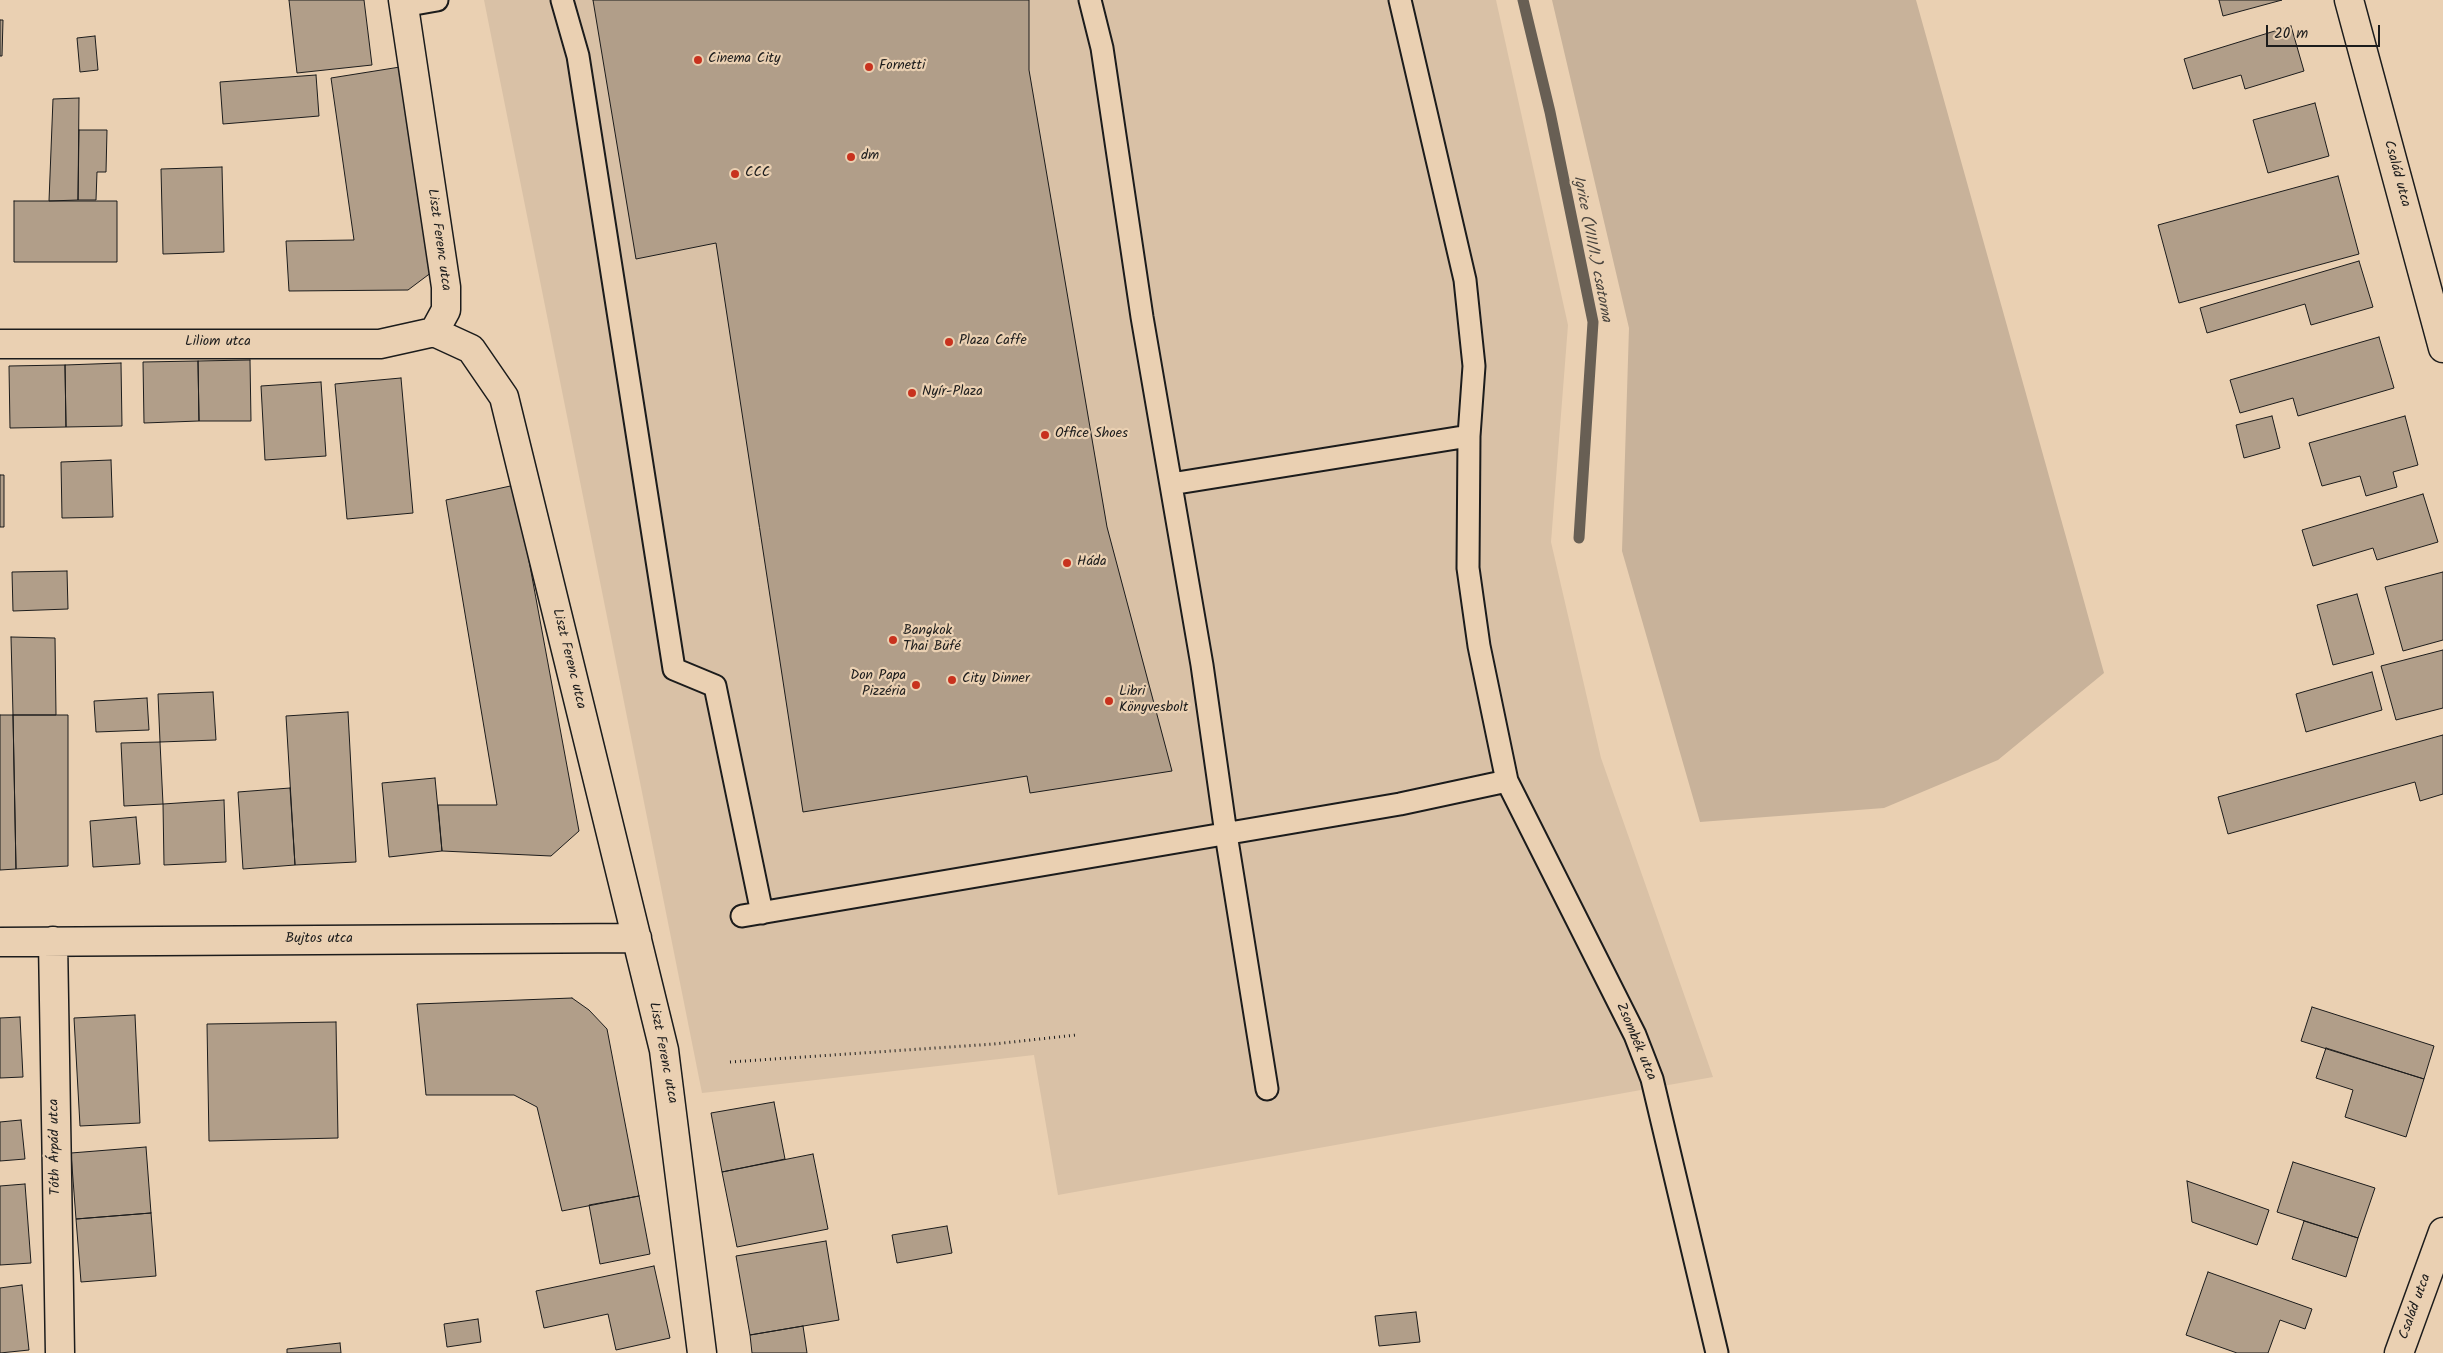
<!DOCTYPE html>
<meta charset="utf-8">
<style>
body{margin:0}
#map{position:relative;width:2443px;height:1353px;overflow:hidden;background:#ead0b2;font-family:Kalam,sans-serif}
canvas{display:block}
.scale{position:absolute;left:2266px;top:25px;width:114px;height:22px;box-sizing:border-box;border:2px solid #1c1c1c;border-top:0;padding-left:6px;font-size:15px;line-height:18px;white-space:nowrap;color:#1c1c1c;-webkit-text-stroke:4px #ead0b2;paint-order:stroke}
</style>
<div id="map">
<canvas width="2443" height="1353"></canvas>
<div class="scale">20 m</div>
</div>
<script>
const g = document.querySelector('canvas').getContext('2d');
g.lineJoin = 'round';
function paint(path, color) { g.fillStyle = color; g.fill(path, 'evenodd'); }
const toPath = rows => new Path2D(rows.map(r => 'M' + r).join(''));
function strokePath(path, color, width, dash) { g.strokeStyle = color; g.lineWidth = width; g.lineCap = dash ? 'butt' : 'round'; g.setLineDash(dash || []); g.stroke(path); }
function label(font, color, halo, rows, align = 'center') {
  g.font = font + ' Kalam,sans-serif'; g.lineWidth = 4.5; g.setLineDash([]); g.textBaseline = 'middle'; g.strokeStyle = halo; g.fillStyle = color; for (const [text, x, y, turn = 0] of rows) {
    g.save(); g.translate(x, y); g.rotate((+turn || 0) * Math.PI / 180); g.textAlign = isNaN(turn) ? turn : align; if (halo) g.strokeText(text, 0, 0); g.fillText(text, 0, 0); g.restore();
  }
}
paint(toPath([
 [484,0,1496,0,1568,325,1551,542,1601,758,1713,1077,1058,1195,1034,1055,702,1093]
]), '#d9c1a6');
paint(toPath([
 [1552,0,1916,0,2104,673,1998,760,1884,808,1700,822,1622,551,1629,328]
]), '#c8b29a');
strokePath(toPath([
 [1523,0,1550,112,1593,322,1579,538]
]), '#685f54', 11);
const building = toPath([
 [289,0,364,0,372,65,297,73,289,0],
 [593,0,1029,0,1029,70,1107,527,1172,771,1030,793,1027,776,803,812,716,243,636,259,593,0],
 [2219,0,2282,0,2223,16,2219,0],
 [0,20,3,20,2,56,0,56,0,20],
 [2291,26,2304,71,2245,89,2241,75,2193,89,2184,59,2291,26],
 [95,36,98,70,80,72,77,38,95,36],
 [400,67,432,272,408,290,289,291,286,241,354,240,331,78,400,67],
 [316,75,319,116,223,124,220,82,316,75],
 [79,98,78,200,49,201,53,99,79,98],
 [2315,103,2329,156,2268,173,2253,120,2315,103],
 [79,130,107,130,106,172,97,172,96,200,78,200,79,130],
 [222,167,224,252,163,254,161,169,222,167],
 [2338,176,2359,254,2179,303,2158,225,2338,176],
 [14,201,117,201,117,262,14,262,14,201],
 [2359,261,2373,307,2311,325,2305,304,2207,333,2200,308,2359,261],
 [2379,337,2394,388,2298,416,2293,398,2240,413,2230,380,2379,337],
 [250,360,251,421,199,421,198,361,250,360],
 [198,361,199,421,144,423,143,362,198,361],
 [121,363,122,426,66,427,65,365,121,363],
 [65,365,66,427,10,428,9,366,65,365],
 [401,378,413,513,347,519,335,384,401,378],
 [321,382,326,456,265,460,261,386,321,382],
 [2272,416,2280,448,2244,458,2236,425,2272,416],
 [2405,416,2418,465,2393,472,2397,487,2366,496,2360,476,2322,486,2309,443,2405,416],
 [111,460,113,517,62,518,61,462,111,460],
 [0,475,4,475,4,527,0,527,0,475],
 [515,485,579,831,551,856,442,851,438,805,497,805,446,500,515,485],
 [2423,494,2438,542,2377,560,2373,548,2313,566,2302,530,2423,494],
 [67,571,68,609,13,611,12,572,67,571],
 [2443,572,2443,640,2403,651,2385,587,2443,572],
 [2357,594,2374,654,2333,665,2317,605,2357,594],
 [11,637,55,638,56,715,13,715,11,637],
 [2443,650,2443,708,2396,720,2381,666,2443,650],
 [2372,672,2382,710,2306,732,2296,694,2372,672],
 [213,692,216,740,160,742,158,694,213,692],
 [147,698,149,730,96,732,94,701,147,698],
 [348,712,356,862,295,865,286,716,348,712],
 [0,715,13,715,16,869,0,870,0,715],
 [13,715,68,715,68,866,16,869,13,715],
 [2443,735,2443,794,2420,801,2415,782,2228,834,2218,797,2443,735],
 [160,742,163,804,124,806,121,743,160,742],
 [435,778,442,851,389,857,382,783,435,778],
 [290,788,295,865,243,869,238,792,290,788],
 [224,800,226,862,164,865,163,804,224,800],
 [136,817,140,864,93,867,90,821,136,817],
 [572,998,589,1010,607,1029,639,1196,562,1211,537,1107,514,1095,426,1095,417,1004,572,998],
 [2312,1007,2434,1046,2424,1079,2301,1041,2312,1007],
 [135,1015,140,1123,80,1126,74,1018,135,1015],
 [20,1017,23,1077,0,1078,0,1018,20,1017],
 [336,1022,338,1138,209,1141,207,1024,336,1022],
 [2326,1048,2424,1079,2406,1137,2345,1117,2353,1090,2316,1078,2326,1048],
 [774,1102,785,1159,722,1172,711,1113,774,1102],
 [21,1120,25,1159,0,1161,0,1122,21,1120],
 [146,1147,151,1213,76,1219,71,1153,146,1147],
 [813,1154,828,1229,737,1247,722,1172,813,1154],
 [2293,1162,2375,1188,2358,1238,2277,1212,2293,1162],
 [2187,1181,2269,1210,2257,1245,2192,1222,2187,1181],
 [25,1184,31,1263,0,1265,0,1186,25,1184],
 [639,1196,650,1254,600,1264,589,1205,639,1196],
 [151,1213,156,1276,81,1282,76,1219,151,1213],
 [2304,1221,2358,1238,2346,1277,2292,1259,2304,1221],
 [947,1226,952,1253,897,1263,892,1235,947,1226],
 [826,1241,839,1320,750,1335,736,1256,826,1241],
 [654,1266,670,1338,616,1350,608,1314,544,1328,536,1291,654,1266],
 [2208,1272,2312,1309,2305,1329,2280,1320,2268,1353,2237,1353,2186,1335,2208,1272],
 [22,1285,29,1350,0,1353,0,1288,22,1285],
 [1416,1312,1420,1342,1379,1346,1375,1316,1416,1312],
 [478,1319,481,1342,447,1347,444,1324,478,1319],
 [803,1326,807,1353,752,1353,750,1335,803,1326],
 [340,1343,341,1353,287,1353,287,1349,340,1343]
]);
paint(building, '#b19e89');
strokePath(building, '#1c1c1c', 1);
const service = toPath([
 [562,0,578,56,674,669,715,686,762,913],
 [1090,0,1102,48,1142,317,1202,665,1226,834,1267,1089],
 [1400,0,1465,280,1474,366,1469,436,1468,568,1479,646,1507,781,1635,1035,1652,1079,1717,1353],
 [403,6,437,0],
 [1171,484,1469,436],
 [742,916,1400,804,1507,781]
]);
const minor = toPath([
 [403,0,446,287,446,310,434,332],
 [2349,0,2443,348],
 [434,332,471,349,504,397,664,1050,702,1353],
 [0,344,380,344,434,332],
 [53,941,60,1353],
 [0,942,637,938],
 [2399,1353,2443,1232]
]);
strokePath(service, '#1c1c1c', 25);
strokePath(minor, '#1c1c1c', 31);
strokePath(toPath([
 [730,1062,994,1044,1076,1035]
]), '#1c1c1c', 3, [1, 4]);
strokePath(service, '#ead0b2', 21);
strokePath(minor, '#ead0b2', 28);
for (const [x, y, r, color] of [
 [698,60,5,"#c8321e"],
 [869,67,5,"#c8321e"],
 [851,157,5,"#c8321e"],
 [735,174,5,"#c8321e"],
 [949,342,5,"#c8321e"],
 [912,393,5,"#c8321e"],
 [1045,435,5,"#c8321e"],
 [1067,563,5,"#c8321e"],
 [893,640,5,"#c8321e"],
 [952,680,5,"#c8321e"],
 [916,685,5,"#c8321e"],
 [1109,701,5,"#c8321e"]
]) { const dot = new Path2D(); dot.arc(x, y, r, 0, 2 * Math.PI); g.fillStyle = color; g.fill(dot); strokePath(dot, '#ead0b2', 2); }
label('14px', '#1c1c1c', '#ead0b2', [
 ["Cinema City",708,60],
 ["Fornetti",879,67],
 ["dm",861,157],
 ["CCC",745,174],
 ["Plaza Caffe",959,342],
 ["Nyír-Plaza",922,393],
 ["Office Shoes",1055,435],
 ["Háda",1077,563],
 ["Bangkok",903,632],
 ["Thai Büfé",903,648],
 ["Don Papa",906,677,"right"],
 ["Pizzéria",906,693,"right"],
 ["City Dinner",962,680],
 ["Libri",1119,693],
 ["Könyvesbolt",1119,709]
], 'left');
label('14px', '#1c1c1c', '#ead0b2', [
 ["Család utca",2396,174,75],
 ["Liszt Ferenc utca",438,240,82],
 ["Liliom utca",218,343],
 ["Liszt Ferenc utca",568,659,76],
 ["Bujtos utca",319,940],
 ["Zsombék utca",1635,1042,67],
 ["Liszt Ferenc utca",662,1053,79],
 ["Tóth Árpád utca",56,1147,-91],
 ["Család utca",2416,1307,-70]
]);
label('italic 15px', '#48433d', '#ead0b2', [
 ["Igrice (VIII/1.) csatorna",1591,249,79]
]);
</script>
